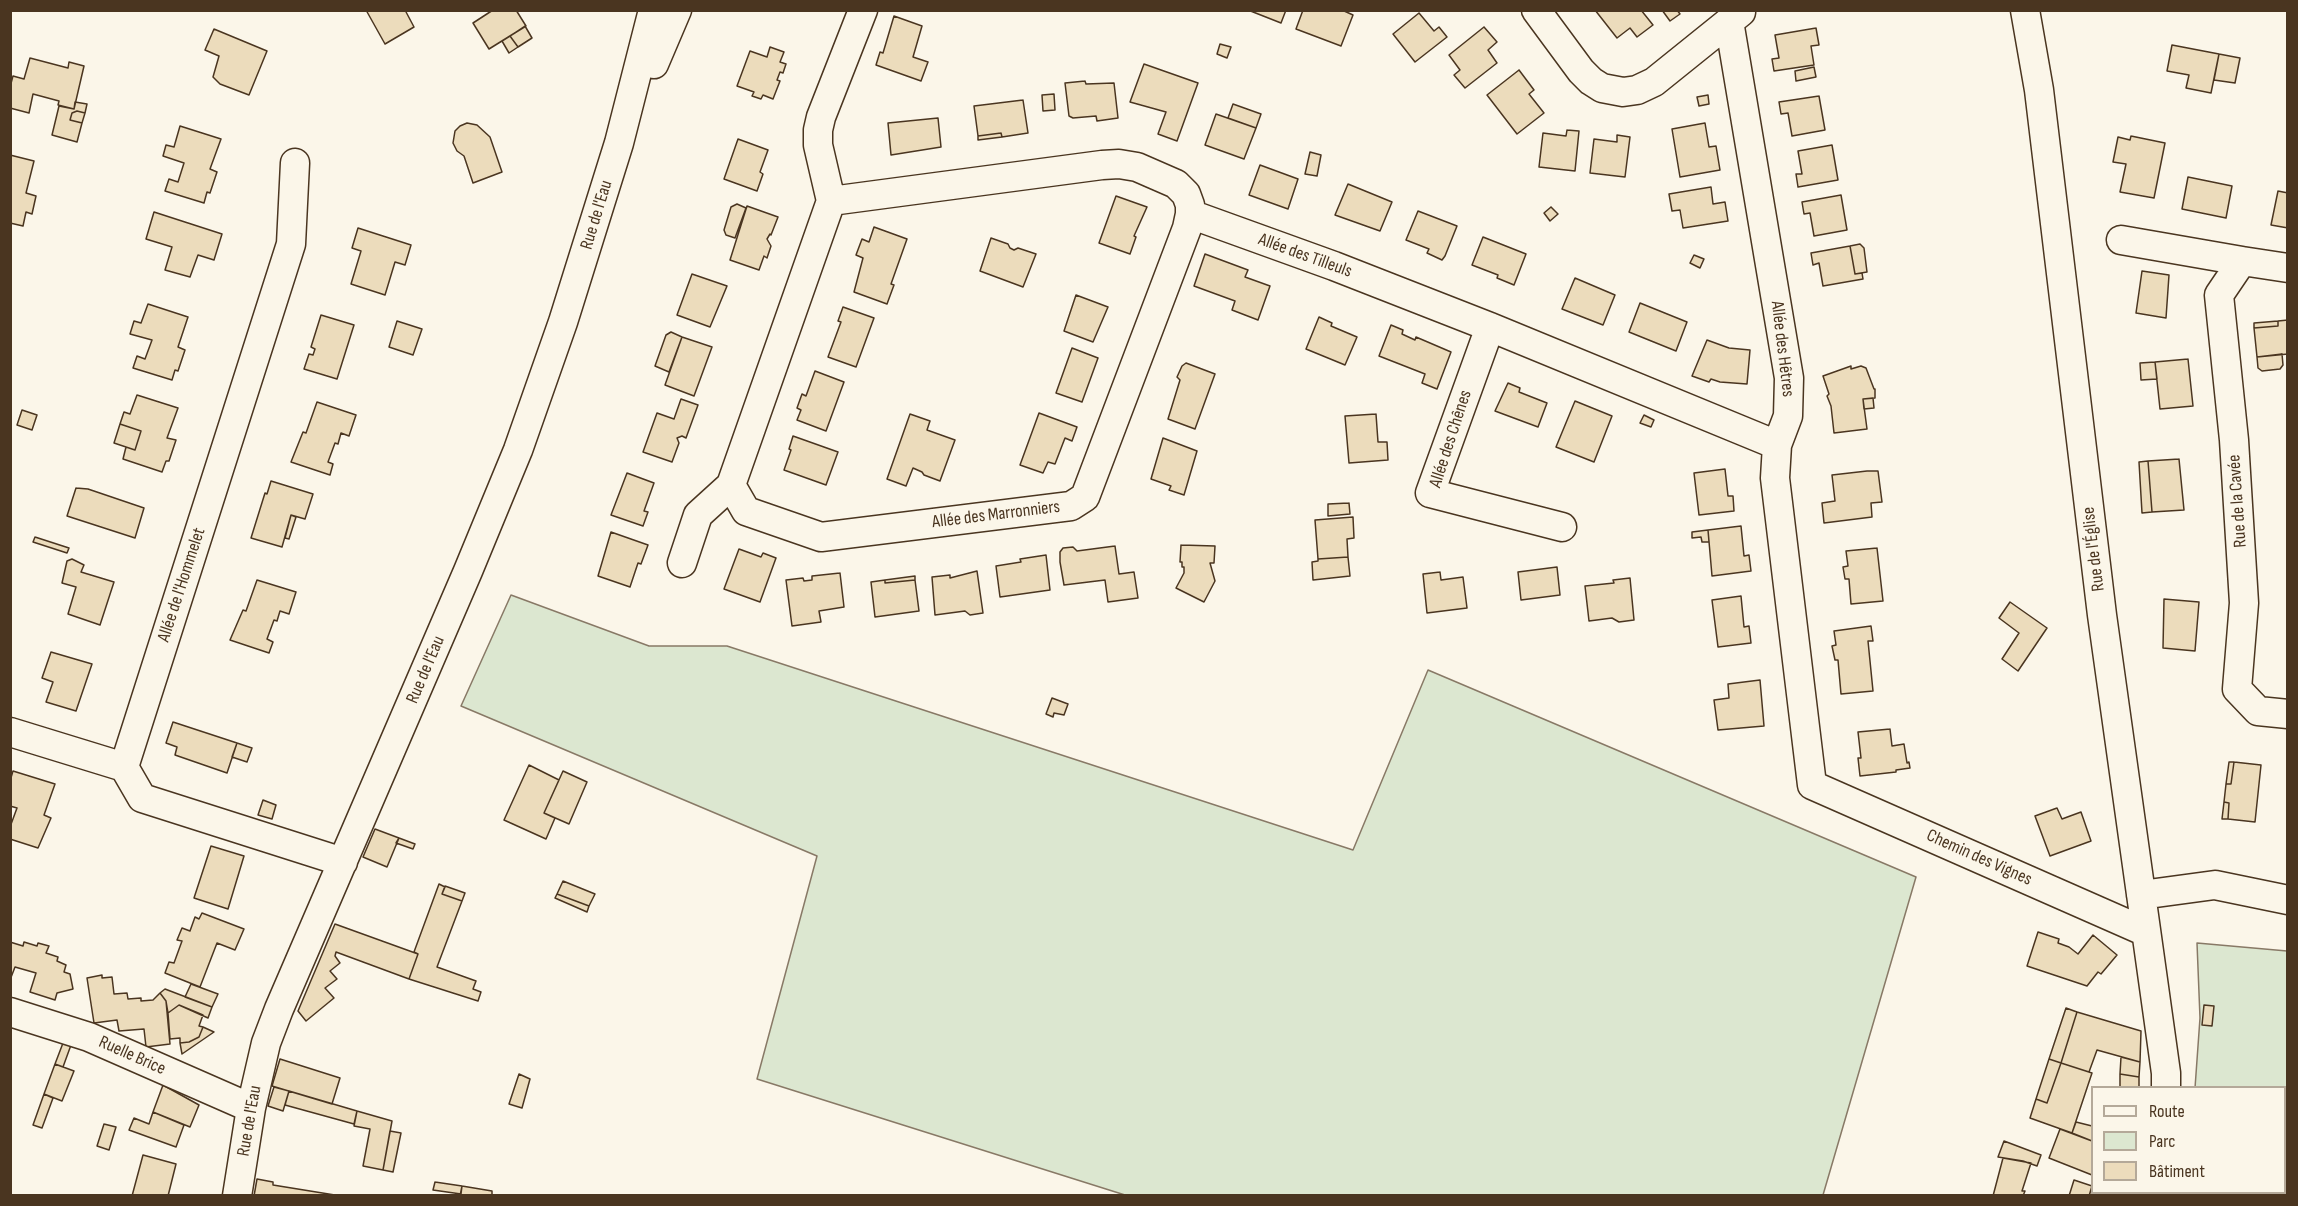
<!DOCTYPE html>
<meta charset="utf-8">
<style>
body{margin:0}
#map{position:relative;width:2298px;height:1206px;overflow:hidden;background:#fbf6e9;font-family:"Sofia Sans Condensed",sans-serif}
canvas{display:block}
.frame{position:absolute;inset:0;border:12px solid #4a3520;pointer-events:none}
.legend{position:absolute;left:2091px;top:1086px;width:195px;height:108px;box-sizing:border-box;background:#fbf6e9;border:2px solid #b4a999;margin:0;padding:8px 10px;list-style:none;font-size:18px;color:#4a3520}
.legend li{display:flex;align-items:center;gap:12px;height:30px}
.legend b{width:30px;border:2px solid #b4a999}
</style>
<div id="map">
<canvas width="2298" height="1206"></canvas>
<div class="frame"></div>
<ul class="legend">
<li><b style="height:8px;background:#fbf6e9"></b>Route</li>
<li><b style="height:16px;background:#dce7d0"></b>Parc</li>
<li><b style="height:16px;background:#ecdcbc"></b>Bâtiment</li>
</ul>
</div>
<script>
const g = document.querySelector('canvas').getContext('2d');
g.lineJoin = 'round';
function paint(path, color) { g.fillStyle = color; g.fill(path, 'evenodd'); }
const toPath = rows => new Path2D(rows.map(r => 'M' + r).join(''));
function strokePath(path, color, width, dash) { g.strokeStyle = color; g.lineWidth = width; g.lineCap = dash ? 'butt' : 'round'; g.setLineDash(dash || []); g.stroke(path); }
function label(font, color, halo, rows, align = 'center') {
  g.font = font + ' "Sofia Sans Condensed",sans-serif'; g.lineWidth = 4.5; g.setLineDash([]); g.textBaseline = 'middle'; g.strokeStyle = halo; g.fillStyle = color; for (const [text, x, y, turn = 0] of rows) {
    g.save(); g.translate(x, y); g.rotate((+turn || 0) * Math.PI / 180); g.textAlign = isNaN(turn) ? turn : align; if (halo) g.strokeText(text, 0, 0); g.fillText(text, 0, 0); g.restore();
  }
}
const green = toPath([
 [511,595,649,646,727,646,1353,850,1428,670,1916,877,1823,1195,1125,1195,757,1079,817,856,461,706,511,595],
 [2197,943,2287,951,2287,1195,2249,1195,2248,1193,2284,1192,2284,1088,2195,1088,2200,1018,2197,943]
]);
paint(green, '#dce7d0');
strokePath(green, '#887966', 1.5);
const building = toPath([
 [366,10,405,10,414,27,385,44,366,10],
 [493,10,516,10,526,26,489,49,473,23,493,10],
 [1248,10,1286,10,1281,23,1248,10],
 [1303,10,1342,10,1353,15,1341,46,1296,29,1303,10],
 [1595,10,1641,10,1653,25,1637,37,1630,28,1617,38,1595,10],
 [1662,10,1677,10,1680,14,1670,21,1662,10],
 [1419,13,1434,31,1439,27,1447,37,1415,62,1393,34,1419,13],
 [894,16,922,26,913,57,928,62,921,81,876,65,880,52,883,53,894,16],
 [525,26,532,38,518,47,510,36,525,26],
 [1484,27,1497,42,1488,50,1497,63,1465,88,1454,75,1460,70,1449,55,1484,27],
 [1816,28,1819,45,1811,46,1814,65,1774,71,1772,59,1779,58,1775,35,1816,28],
 [214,29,267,51,249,95,220,84,213,77,219,56,205,50,214,29],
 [510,36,518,47,509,53,502,41,510,36],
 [1220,44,1231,47,1227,58,1217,54,1220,44],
 [2172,45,2219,54,2211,93,2186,88,2189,75,2167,71,2172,45],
 [770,47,784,52,780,62,786,64,783,73,780,72,777,80,780,81,773,99,763,95,761,99,752,96,754,92,737,86,750,51,767,57,770,47],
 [2219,54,2240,58,2235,83,2214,80,2219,54],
 [30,58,68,68,69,62,84,66,74,109,58,105,59,101,33,94,29,113,10,108,10,87,13,76,24,79,30,58],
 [1144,64,1198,83,1177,141,1158,134,1166,112,1130,102,1144,64],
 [1814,67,1816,77,1796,81,1795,71,1814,67],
 [1519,70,1534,90,1529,94,1544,113,1517,134,1487,95,1519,70],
 [1085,81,1086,84,1114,83,1118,118,1097,121,1096,116,1073,118,1069,116,1065,83,1085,81],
 [1054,94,1055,110,1043,111,1042,95,1054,94],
 [1708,95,1709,104,1699,106,1697,97,1708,95],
 [1819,96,1825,130,1792,136,1788,113,1781,114,1779,102,1819,96],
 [1023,100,1028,133,1002,137,1001,133,978,136,974,106,1023,100],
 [75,102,87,104,85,113,77,111,72,113,70,120,82,123,77,142,52,135,59,106,74,109,75,102],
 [1233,104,1261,114,1256,128,1228,118,1233,104],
 [77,111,85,113,82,123,70,120,72,113,77,111],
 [1216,114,1256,128,1244,159,1205,145,1216,114],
 [938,118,941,147,891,155,888,123,938,118],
 [467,123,477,125,490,137,502,172,473,183,464,156,457,151,453,143,455,131,460,126,467,123],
 [1705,123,1709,147,1716,146,1720,170,1680,177,1672,129,1705,123],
 [180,126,221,139,210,169,217,172,210,193,207,192,204,203,165,191,169,179,178,182,184,163,163,156,166,145,174,147,180,126],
 [1567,130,1579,131,1575,171,1539,167,1543,133,1566,136,1567,130],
 [1001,133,1002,137,978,140,978,136,1001,133],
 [1617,135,1630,137,1625,177,1590,173,1594,139,1617,142,1617,135],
 [2131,136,2165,143,2154,198,2120,192,2126,164,2113,162,2118,137,2130,140,2131,136],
 [738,139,768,150,760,172,763,174,757,191,724,179,738,139],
 [1832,145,1838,180,1798,187,1796,174,1802,174,1798,151,1832,145],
 [1310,152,1321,155,1317,176,1305,174,1310,152],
 [10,155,34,161,26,193,36,196,32,214,26,212,23,226,10,223,10,155],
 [1260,165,1298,179,1288,209,1249,195,1260,165],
 [2188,177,2232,186,2226,218,2182,209,2188,177],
 [1348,184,1392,202,1380,231,1335,215,1348,184],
 [1711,187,1713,204,1725,202,1728,221,1683,228,1680,210,1672,211,1669,194,1711,187],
 [2278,191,2288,193,2288,228,2271,225,2278,191],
 [1841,195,1847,230,1814,236,1810,213,1804,214,1802,202,1841,195],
 [1116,196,1147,207,1134,236,1136,237,1130,254,1099,243,1116,196],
 [737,204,746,208,735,238,726,235,724,230,731,207,737,204],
 [747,206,778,217,771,235,770,234,767,239,771,246,767,258,764,256,759,270,730,260,747,206],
 [1551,207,1558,214,1550,221,1544,213,1551,207],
 [1418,211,1457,226,1445,256,1442,260,1427,253,1429,249,1406,240,1418,211],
 [154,212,222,234,214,260,198,255,190,277,165,270,172,247,146,239,154,212],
 [874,227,907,239,891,284,894,285,887,304,854,292,863,258,856,255,862,239,869,242,874,227],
 [358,228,411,245,405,265,395,262,385,295,351,284,361,251,352,248,358,228],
 [1483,237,1526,254,1514,285,1497,278,1498,275,1472,265,1483,237],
 [991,238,1008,244,1010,248,1014,250,1018,248,1036,254,1023,287,980,271,991,238],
 [1860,244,1864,248,1867,272,1855,274,1850,246,1860,244],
 [1850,246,1855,274,1862,273,1863,279,1823,286,1819,263,1813,265,1811,253,1850,246],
 [1205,254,1248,270,1245,277,1270,286,1258,320,1232,310,1235,301,1194,286,1205,254],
 [1694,255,1704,259,1700,268,1690,263,1694,255],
 [2142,271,2169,275,2166,318,2136,313,2142,271],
 [692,274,727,286,710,327,677,315,692,274],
 [1575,278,1615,295,1603,325,1562,309,1575,278],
 [1076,295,1108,307,1093,342,1064,331,1076,295],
 [1640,303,1687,322,1676,351,1629,332,1640,303],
 [148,304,188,317,178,347,185,350,178,371,175,370,172,380,133,368,137,356,145,359,152,340,130,334,134,321,141,323,148,304],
 [843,307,874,318,856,367,828,357,841,322,838,321,843,307],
 [321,315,354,325,337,379,304,369,309,354,313,355,315,349,311,347,321,315],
 [1319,317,1332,323,1331,326,1357,337,1345,365,1306,349,1319,317],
 [2288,320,2288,354,2257,357,2254,328,2278,326,2278,321,2288,320],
 [397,321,422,329,413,355,389,347,397,321],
 [2278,321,2278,326,2254,328,2254,323,2278,321],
 [1391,325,1403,330,1402,334,1415,340,1416,337,1451,352,1437,389,1422,383,1425,374,1379,356,1391,325],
 [671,332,682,337,669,372,655,366,666,335,671,332],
 [682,337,712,347,694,396,665,385,682,337],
 [1707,340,1729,348,1750,350,1747,384,1720,382,1711,379,1709,382,1692,376,1707,340],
 [1072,348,1098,358,1082,402,1056,393,1072,348],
 [2282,354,2283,365,2280,369,2262,371,2258,368,2257,357,2282,354],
 [2188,359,2193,406,2160,409,2155,362,2188,359],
 [2155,362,2157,379,2141,380,2140,363,2155,362],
 [1186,363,1215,374,1195,429,1168,419,1180,380,1177,377,1182,366,1186,363],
 [1851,366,1851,369,1861,366,1866,368,1874,389,1875,389,1875,398,1863,399,1867,429,1834,433,1831,406,1827,396,1829,394,1823,376,1851,366],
 [815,371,844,382,826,431,797,420,801,410,797,408,802,394,806,396,815,371],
 [1508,383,1520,388,1519,392,1547,403,1538,427,1495,411,1508,383],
 [137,395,178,408,167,438,176,440,169,461,166,461,162,472,123,459,126,447,135,450,141,431,120,424,124,412,130,414,137,395],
 [1873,398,1874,408,1864,409,1863,399,1873,398],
 [681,399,698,405,686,438,682,436,677,438,679,443,672,462,643,452,657,413,674,419,681,399],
 [1575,401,1612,416,1594,462,1556,447,1575,401],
 [317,402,356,415,349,436,341,433,338,444,335,443,328,462,333,464,330,475,291,462,303,432,306,433,317,402],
 [22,410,37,415,32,430,17,425,22,410],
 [1039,413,1077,427,1072,441,1065,438,1055,464,1048,462,1043,473,1020,465,1039,413],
 [910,414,930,421,927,430,955,440,940,481,924,475,922,472,913,468,906,486,887,479,910,414],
 [1376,414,1378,442,1387,442,1388,460,1349,463,1345,416,1376,414],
 [1644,415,1654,420,1651,427,1640,423,1644,415],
 [120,424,141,431,135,450,114,443,120,424],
 [793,436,838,452,826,485,784,470,791,450,789,449,793,436],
 [1163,438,1197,451,1184,495,1169,490,1171,486,1151,479,1163,438],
 [2179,459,2184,510,2152,512,2148,461,2179,459],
 [2148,461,2152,512,2142,513,2139,462,2148,461],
 [1725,469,1728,496,1733,496,1734,511,1699,515,1694,473,1725,469],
 [1867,471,1878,471,1882,502,1871,503,1872,517,1824,523,1822,503,1835,501,1832,475,1867,471],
 [627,473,654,483,644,511,648,512,643,526,611,515,627,473],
 [271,481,313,494,305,519,291,515,282,547,251,538,265,493,267,494,271,481],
 [76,488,88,489,144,508,135,538,67,516,76,488],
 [1349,503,1350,514,1328,516,1328,504,1349,503],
 [291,515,296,517,289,539,285,538,291,515],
 [1353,517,1354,538,1347,539,1348,557,1318,559,1315,520,1353,517],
 [1741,526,1744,556,1749,555,1751,571,1712,576,1708,530,1741,526],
 [1708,530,1709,542,1702,542,1701,537,1692,538,1692,532,1708,530],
 [611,532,648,545,641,564,638,563,630,587,598,576,611,532],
 [35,537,69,548,67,553,33,542,35,537],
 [1181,545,1215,546,1214,563,1210,563,1215,581,1204,602,1176,588,1184,573,1184,567,1182,567,1182,562,1180,562,1181,545],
 [1115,546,1119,574,1134,572,1138,598,1108,602,1105,580,1064,585,1060,562,1060,552,1063,548,1073,547,1077,551,1115,546],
 [1877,548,1883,601,1851,604,1849,579,1845,579,1843,567,1848,566,1846,551,1877,548],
 [739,549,761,557,763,553,776,558,760,602,724,589,739,549],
 [1046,555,1050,590,1000,597,996,566,1021,562,1020,559,1046,555],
 [1348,557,1350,576,1313,580,1312,562,1318,561,1318,559,1348,557],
 [72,559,84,565,81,572,114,582,100,625,68,614,76,587,62,583,67,561,72,559],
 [1557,567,1560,595,1521,600,1518,572,1557,567],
 [977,571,983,613,970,615,965,611,935,615,932,577,950,575,950,578,977,571],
 [1440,572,1441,580,1463,577,1467,608,1427,613,1423,574,1440,572],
 [840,573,844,607,819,611,821,622,792,626,786,580,803,578,804,581,812,580,812,576,840,573],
 [915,576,915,580,885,583,885,580,915,576],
 [1630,578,1634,620,1619,622,1612,618,1589,621,1585,586,1614,583,1613,580,1630,578],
 [257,580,296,592,289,614,280,611,277,621,274,620,267,639,273,642,269,653,230,640,243,610,246,611,257,580],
 [885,580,885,583,915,580,919,611,875,617,871,582,885,580],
 [1741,596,1744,627,1749,626,1751,643,1718,647,1712,600,1741,596],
 [2164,599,2199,602,2195,651,2163,648,2164,599],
 [2010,602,2047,628,2018,671,2002,659,2019,633,1999,618,2010,602],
 [1871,626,1873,641,1868,641,1873,691,1841,694,1838,660,1835,660,1832,646,1836,645,1834,631,1871,626],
 [51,652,92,664,76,711,46,702,53,682,42,678,51,652],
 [1760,680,1764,726,1718,730,1714,700,1729,698,1728,684,1760,680],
 [1052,698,1068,704,1064,715,1054,713,1053,717,1046,714,1052,698],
 [173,722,237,743,227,773,175,755,177,747,166,743,173,722],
 [1890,729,1892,746,1904,744,1907,763,1909,762,1910,768,1896,770,1896,772,1860,776,1858,758,1861,758,1858,732,1890,729],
 [237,743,252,748,247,762,232,757,237,743],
 [2229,762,2234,762,2231,784,2226,784,2229,762],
 [2234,762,2261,765,2255,822,2228,819,2229,803,2224,802,2226,784,2231,784,2234,762],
 [529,765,559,780,544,813,555,818,546,839,504,820,529,765],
 [13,771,55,784,44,815,51,818,38,848,10,839,10,827,17,808,10,806,10,781,13,771],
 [563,771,587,782,569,824,544,813,563,771],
 [263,800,276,805,272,819,258,815,263,800],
 [2224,802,2229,803,2228,819,2222,819,2224,802],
 [2057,808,2062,819,2081,812,2091,841,2050,856,2035,816,2057,808],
 [375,829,399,838,387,867,363,857,375,829],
 [399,838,415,844,413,849,396,843,399,838],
 [211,846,244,856,228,909,194,898,211,846],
 [563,881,595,894,589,906,557,894,563,881],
 [439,884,445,887,442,894,462,901,437,967,476,981,473,989,481,992,478,1001,409,979,418,954,414,952,439,884],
 [445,886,465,893,462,901,442,894,445,886],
 [557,894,589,906,587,912,555,898,557,894],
 [202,913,244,929,235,950,217,943,200,987,165,973,169,962,174,963,182,941,177,940,182,928,190,931,195,917,199,919,202,913],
 [335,924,418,954,409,979,336,952,335,956,340,963,330,971,337,979,325,988,334,998,306,1021,298,1011,335,924],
 [2038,932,2059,939,2058,943,2069,947,2078,954,2093,935,2117,955,2101,974,2098,972,2087,986,2027,966,2038,932],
 [10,942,23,946,24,942,37,946,38,943,49,946,46,953,58,957,57,961,66,965,64,972,70,974,73,989,57,993,55,1000,30,992,36,973,15,967,10,980,10,942],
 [102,975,102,978,112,977,114,994,127,993,128,999,141,998,141,1001,153,1000,160,993,166,1001,170,1044,146,1047,144,1029,119,1031,117,1020,94,1023,87,978,102,975],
 [191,984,218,994,212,1007,185,997,191,984],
 [165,989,212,1007,208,1018,179,1005,168,1013,166,1001,160,993,165,989],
 [179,1005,203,1015,199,1026,203,1027,199,1037,189,1042,180,1043,180,1038,170,1039,168,1013,179,1005],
 [2204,1005,2214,1006,2212,1026,2202,1025,2204,1005],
 [2066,1008,2077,1012,2061,1063,2049,1059,2066,1008],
 [2077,1012,2141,1031,2140,1062,2097,1050,2089,1072,2061,1063,2077,1012],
 [203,1027,214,1032,182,1054,180,1043,189,1042,199,1037,203,1027],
 [63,1043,71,1045,63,1067,55,1064,63,1043],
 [2121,1057,2140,1062,2139,1077,2120,1074,2121,1057],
 [280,1059,340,1078,332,1104,272,1086,280,1059],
 [2049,1059,2061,1063,2047,1103,2036,1099,2049,1059],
 [2061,1063,2092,1073,2072,1133,2030,1118,2036,1099,2047,1103,2061,1063],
 [55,1064,74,1071,62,1101,44,1094,55,1064],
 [519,1074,530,1079,522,1108,509,1104,519,1074],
 [2120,1074,2139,1077,2139,1088,2120,1088,2120,1074],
 [163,1085,199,1105,190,1127,153,1112,163,1085],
 [274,1087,289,1091,283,1111,268,1106,274,1087],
 [289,1091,357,1111,354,1124,285,1105,289,1091],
 [44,1094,53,1098,42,1128,33,1125,44,1094],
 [357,1111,392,1121,383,1170,363,1166,370,1129,354,1126,357,1111],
 [153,1112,184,1125,176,1147,129,1130,134,1118,149,1124,153,1112],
 [2076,1122,2092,1126,2092,1141,2072,1133,2076,1122],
 [104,1124,116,1127,109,1150,97,1146,104,1124],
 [2060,1129,2092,1141,2092,1175,2049,1158,2060,1129],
 [390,1131,401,1133,393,1172,383,1170,390,1131],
 [2004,1141,2041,1155,2037,1166,2023,1161,1998,1157,2004,1141],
 [143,1155,176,1164,168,1196,132,1196,143,1155],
 [2003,1158,2031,1163,2022,1191,2025,1191,2023,1196,1993,1196,2003,1158],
 [257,1179,273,1182,273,1185,341,1196,254,1196,257,1179],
 [2074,1180,2092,1186,2089,1196,2069,1196,2074,1180],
 [435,1182,462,1186,461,1194,433,1190,435,1182],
 [462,1186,492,1191,492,1196,460,1196,462,1186],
 [2092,1187,2092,1192,2137,1196,2089,1196,2092,1187],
 [2204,1192,2236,1192,2236,1196,2205,1196,2204,1192]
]);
paint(building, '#ecdcbc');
strokePath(building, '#4a3520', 1.5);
const minor = toPath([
 [1536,10,1581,71,1591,81,1602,88,1623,92,1637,90,1654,82,1741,12],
 [2025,10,2039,90,2102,615,2166,1073,2166,1088],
 [1729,21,1789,378,1788,416,1777,445,1775,478,1812,785,2146,932],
 [654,64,677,10],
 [295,163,291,244,124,767,142,798,343,862],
 [831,201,1102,165,1119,164,1137,167,1176,184,1186,194,1190,205,1190,214,1334,266,1490,327,1777,445],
 [2121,240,2242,261],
 [2288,268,2242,261,2219,295,2234,440,2244,603,2237,689,2258,711,2288,714],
 [1490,327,1430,493,1562,527],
 [731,485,746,511,821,537,1071,506,1085,497,1187,228,1190,214],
 [682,563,698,515,731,485,831,201,818,145,818,130,821,117,863,10],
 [10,732,124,767],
 [2141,895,2215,885,2288,900],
 [10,1012,89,1037,251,1108],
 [237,1196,251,1108,266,1043,279,1009,468,571,518,450,563,322,619,143,653,10],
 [2163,1196,2163,1192]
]);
strokePath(minor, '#4a3520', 31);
strokePath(minor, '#fbf6e9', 28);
label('18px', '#4a3520', '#fbf6e9', [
 ["Rue de l'Eau",597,215,-73],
 ["Allée des Tilleuls",1305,256,20],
 ["Allée des Hêtres",1782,349,83],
 ["Allée des Chênes",1451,439,-72],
 ["Rue de la Cavée",2238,501,-94],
 ["Allée des Marronniers",996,515,-7],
 ["Rue de l'Église",2094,549,-97],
 ["Allée de l'Hommelet",182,585,-72],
 ["Rue de l'Eau",426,670,-67],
 ["Chemin des Vignes",1979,858,24],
 ["Ruelle Brice",132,1056,24],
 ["Rue de l'Eau",250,1121,-80]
]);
</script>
